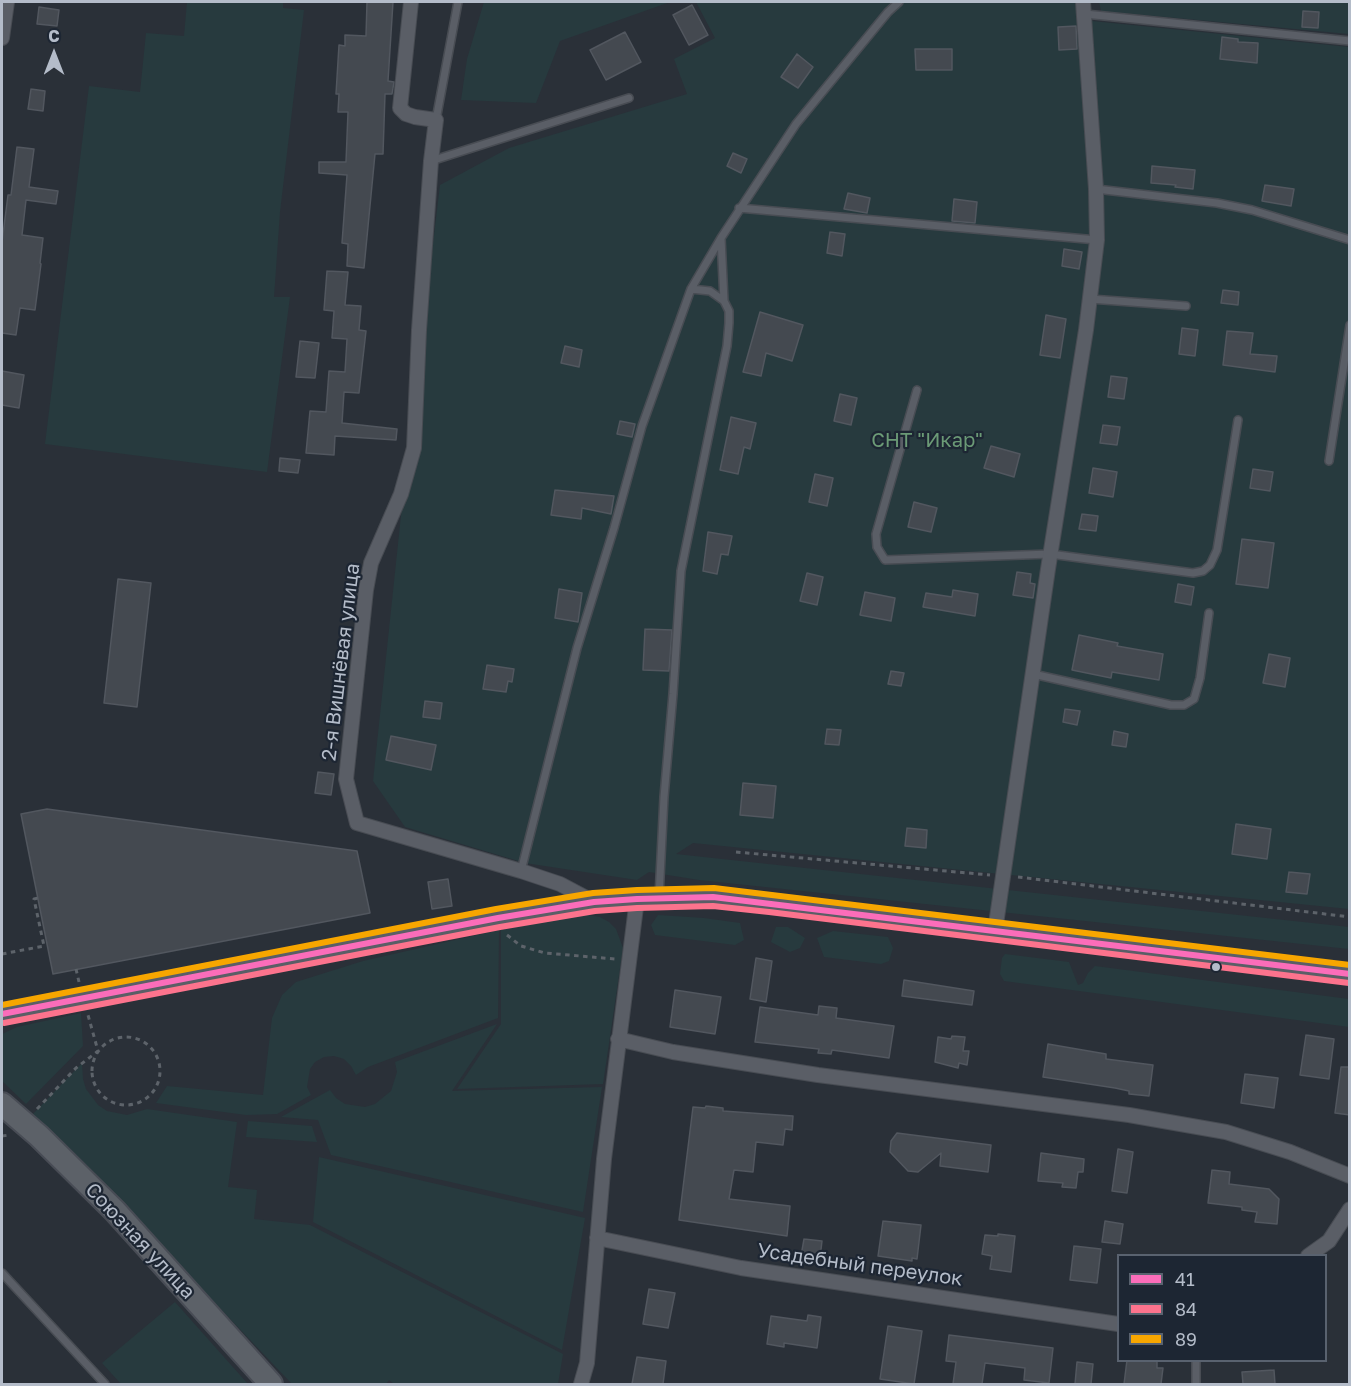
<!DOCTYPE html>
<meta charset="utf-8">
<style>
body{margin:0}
#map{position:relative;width:1351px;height:1386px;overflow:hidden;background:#2a3038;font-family:"Golos Text",sans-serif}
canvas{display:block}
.frame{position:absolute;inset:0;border:3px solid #b4bcc9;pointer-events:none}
.legend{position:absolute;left:1117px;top:1254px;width:210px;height:108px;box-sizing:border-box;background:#1d2633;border:2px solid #59626f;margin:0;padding:8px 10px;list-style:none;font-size:18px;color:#b4bcc9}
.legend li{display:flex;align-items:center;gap:12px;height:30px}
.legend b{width:30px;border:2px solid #59626f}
.north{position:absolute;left:24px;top:24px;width:60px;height:60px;-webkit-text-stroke:4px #1d2633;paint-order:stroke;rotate:0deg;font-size:16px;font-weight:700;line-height:24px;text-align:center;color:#b4bcc9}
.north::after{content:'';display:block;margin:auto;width:21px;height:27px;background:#b4bcc9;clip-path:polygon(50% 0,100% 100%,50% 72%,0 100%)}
</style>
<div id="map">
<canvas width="1351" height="1386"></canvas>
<div class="frame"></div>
<ul class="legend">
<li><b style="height:8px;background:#fb6dba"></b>41</li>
<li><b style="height:8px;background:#fc738d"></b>84</li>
<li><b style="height:8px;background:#f7a600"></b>89</li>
</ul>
<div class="north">С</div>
</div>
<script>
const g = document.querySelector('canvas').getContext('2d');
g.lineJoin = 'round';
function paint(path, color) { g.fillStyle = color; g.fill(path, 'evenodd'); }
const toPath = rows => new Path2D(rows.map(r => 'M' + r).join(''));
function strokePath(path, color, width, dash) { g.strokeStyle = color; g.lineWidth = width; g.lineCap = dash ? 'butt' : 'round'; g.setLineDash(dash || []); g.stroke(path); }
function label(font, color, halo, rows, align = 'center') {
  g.font = font + ' "Golos Text",sans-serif'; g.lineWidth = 4.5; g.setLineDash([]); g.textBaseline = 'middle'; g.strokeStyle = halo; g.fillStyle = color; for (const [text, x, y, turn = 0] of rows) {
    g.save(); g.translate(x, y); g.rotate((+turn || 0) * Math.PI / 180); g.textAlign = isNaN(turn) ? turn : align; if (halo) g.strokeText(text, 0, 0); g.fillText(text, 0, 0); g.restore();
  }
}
paint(toPath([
 [187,2,283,2,283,8,304,10,280,212,274,297,290,297,267,472,45,444,89,86,140,92,146,33,184,36],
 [484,2,670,2,560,41,536,103,461,100,467,59],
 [696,2,1079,2,1082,20,1349,47,1349,909,693,843,676,854,1349,927,1349,949,699,880,649,872,637,880,525,863,405,827,373,781,404,487,440,185,509,148,687,94,674,59,715,38],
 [1099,2,1349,2,1349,34,1101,11],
 [581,914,600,917,609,922,616,929,623,948,603,1084,457,1089,501,1024,501,930],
 [658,915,704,918,740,923,744,940,735,945,655,935,651,925],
 [776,927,788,927,805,938,800,948,790,952,771,942],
 [499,930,498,1018,368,1067,356,1075,351,1066,344,1059,334,1056,324,1057,315,1062,310,1069,307,1087,311,1095,277,1114,246,1115,156,1103,167,1086,263,1095,272,1018,282,995,296,982,363,961],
 [833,931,888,937,893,948,889,961,881,964,824,957,817,938],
 [1005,954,1069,962,1078,985,1083,983,1088,973,1095,966,1349,999,1349,1027,1004,981,1000,974,1002,958],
 [81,1013,83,1046,26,1104,2,1081,2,1034,17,1027],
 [497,1024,452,1091,602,1087,583,1212,331,1155,318,1120,281,1117,330,1090,336,1098,345,1104,365,1107,375,1104,391,1091,397,1072,395,1062],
 [82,1063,83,1079,86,1089,98,1105,107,1111,127,1115,147,1109,237,1122,228,1187,257,1190,254,1219,310,1225,563,1354,558,1384,394,1384,389,1380,386,1384,292,1384,193,1280,32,1115],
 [248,1121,312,1126,317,1142,246,1137],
 [319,1157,585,1218,562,1350,313,1222],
 [175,1302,248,1384,121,1384,102,1363]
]), '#273a3e');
const building = toPath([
 [367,2,393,2,388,81,394,82,392,94,385,94,383,154,375,154,364,268,347,266,348,244,342,243,347,175,319,173,319,162,346,162,348,112,338,112,339,94,336,94,339,45,345,46,345,35,366,36,367,2],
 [692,5,708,35,689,45,673,15,692,5],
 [39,7,59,10,57,26,37,24,39,7],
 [1303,11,1319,12,1318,28,1302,27,1303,11],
 [1076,26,1077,49,1059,50,1058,27,1076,26],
 [625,32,641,62,606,80,590,50,625,32],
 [1222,37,1238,39,1238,42,1258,43,1257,63,1220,59,1222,37],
 [915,49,952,49,952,70,916,70,915,49],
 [797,54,813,67,798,88,781,77,797,54],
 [31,89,45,91,43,111,28,109,31,89],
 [17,147,34,149,29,187,58,191,56,204,26,200,22,235,43,238,40,263,41,264,35,310,20,308,16,335,2,333,2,242,8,195,11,195,17,147],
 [733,153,747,159,741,173,727,166,733,153],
 [1152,166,1195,170,1193,189,1175,187,1176,185,1151,183,1152,166],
 [1265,185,1294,189,1291,206,1262,201,1265,185],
 [848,193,870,198,867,213,844,209,848,193],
 [954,199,977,202,975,223,952,221,954,199],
 [830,232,845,234,842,256,827,253,830,232],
 [1064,249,1082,252,1079,269,1062,266,1064,249],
 [327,271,348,272,345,305,361,306,359,330,366,331,359,393,344,392,342,423,397,429,396,440,335,436,334,455,306,453,310,411,326,412,329,371,345,372,347,339,332,338,334,311,324,310,327,271],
 [1223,290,1239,292,1238,305,1221,303,1223,290],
 [760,312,803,325,792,361,766,353,761,376,743,372,760,312],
 [1046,315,1066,319,1060,358,1040,355,1046,315],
 [1182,328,1198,330,1195,356,1179,354,1182,328],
 [1227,331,1253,333,1250,354,1277,356,1275,372,1223,365,1227,331],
 [300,341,319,343,315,378,296,377,300,341],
 [565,346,582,350,579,367,561,363,565,346],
 [2,371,24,375,19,408,2,405,2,371],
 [1111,376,1127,378,1124,399,1108,397,1111,376],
 [840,394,857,398,851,425,834,421,840,394],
 [731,417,756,423,750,449,744,447,738,474,720,470,731,417],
 [620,421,635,424,632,437,617,434,620,421],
 [1103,425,1120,427,1117,445,1100,443,1103,425],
 [991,446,1020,454,1014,477,984,468,991,446],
 [280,458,300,460,298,473,279,471,280,458],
 [1093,468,1117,472,1113,497,1089,493,1093,468],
 [1253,469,1273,472,1270,491,1250,488,1253,469],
 [815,474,833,478,827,506,809,502,815,474],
 [555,490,614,496,611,514,582,508,581,519,551,515,555,490],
 [914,502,937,508,931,532,908,527,914,502],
 [1082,514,1098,516,1096,531,1079,529,1082,514],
 [708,532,732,536,728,555,721,554,717,574,703,571,708,532],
 [1242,539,1274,543,1268,588,1236,584,1242,539],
 [1017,572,1031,574,1030,583,1035,584,1033,598,1013,595,1017,572],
 [807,573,823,577,817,605,800,601,807,573],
 [118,579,151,583,137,707,104,703,118,579],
 [1178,584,1194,587,1191,605,1175,602,1178,584],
 [559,589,582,593,578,622,555,618,559,589],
 [953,590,978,594,975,616,923,607,926,593,952,597,953,590],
 [865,592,895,598,891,621,860,615,865,592],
 [645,629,672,630,669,671,643,670,645,629],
 [1079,635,1118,643,1117,646,1163,654,1159,680,1112,672,1111,678,1072,670,1079,635],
 [1269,654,1290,658,1285,687,1263,683,1269,654],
 [487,665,514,669,512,682,508,681,506,692,483,689,487,665],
 [891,671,904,673,901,686,888,684,891,671],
 [425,701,442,703,440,719,423,717,425,701],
 [1065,709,1080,711,1077,725,1063,722,1065,709],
 [827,729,841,730,839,745,825,744,827,729],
 [1114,731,1128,734,1126,747,1112,745,1114,731],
 [391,736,436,745,431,770,386,760,391,736],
 [318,772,334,774,331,795,315,793,318,772],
 [743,783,776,786,773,818,740,815,743,783],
 [47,809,357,851,370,913,53,974,21,814,47,809],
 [1236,824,1271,829,1267,859,1232,854,1236,824],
 [907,828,927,830,926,848,905,846,907,828],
 [1289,872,1310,874,1307,894,1286,892,1289,872],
 [448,879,452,906,432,909,428,882,448,879],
 [756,958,772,961,766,1002,750,999,756,958],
 [904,980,974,991,972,1005,902,996,904,980],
 [675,990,721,997,715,1034,670,1027,675,990],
 [819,1006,837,1008,836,1018,894,1026,889,1058,832,1050,831,1054,818,1053,819,1049,755,1042,760,1007,818,1015,819,1006],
 [1306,1035,1334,1039,1329,1079,1300,1075,1306,1035],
 [952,1036,965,1037,963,1051,969,1051,967,1065,959,1063,958,1068,935,1062,938,1037,951,1039,952,1036],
 [1048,1044,1106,1054,1106,1059,1153,1065,1149,1096,1129,1094,1129,1091,1115,1088,1043,1077,1048,1044],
 [1341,1067,1350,1067,1350,1115,1335,1113,1341,1067],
 [1245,1074,1278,1078,1274,1108,1241,1103,1245,1074],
 [706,1106,723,1108,723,1111,793,1116,792,1130,785,1129,783,1145,756,1142,753,1172,734,1170,729,1199,790,1206,787,1236,679,1220,693,1107,705,1108,706,1106],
 [897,1133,991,1145,988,1172,940,1166,941,1153,918,1172,908,1171,890,1152,891,1141,897,1133],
 [1118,1149,1133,1152,1127,1193,1112,1191,1118,1149],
 [1041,1153,1084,1159,1083,1172,1078,1172,1076,1188,1062,1187,1063,1183,1038,1181,1041,1153],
 [1212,1170,1230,1172,1229,1184,1269,1189,1279,1199,1277,1224,1255,1222,1257,1212,1242,1210,1242,1207,1208,1203,1212,1170],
 [883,1221,921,1225,917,1259,912,1258,912,1261,878,1256,883,1221],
 [1105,1221,1123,1224,1120,1244,1102,1242,1105,1221],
 [998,1234,1015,1236,1011,1272,990,1269,992,1256,982,1254,985,1235,998,1236,998,1234],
 [804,1239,822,1241,820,1258,801,1256,804,1239],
 [1074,1246,1101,1249,1097,1283,1070,1280,1074,1246],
 [649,1289,675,1293,668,1328,643,1324,649,1289],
 [808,1315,821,1317,817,1348,784,1343,784,1347,767,1344,771,1316,807,1321,808,1315],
 [888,1326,922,1331,914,1384,880,1379,888,1326],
 [949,1335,1053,1348,1049,1383,1024,1380,1025,1368,985,1363,982,1384,953,1384,956,1362,946,1361,949,1335],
 [637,1357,666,1361,663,1384,632,1384,637,1357],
 [1127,1360,1157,1361,1157,1368,1163,1368,1161,1384,1124,1384,1127,1360],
 [1077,1362,1093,1364,1091,1384,1075,1384,1077,1362],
 [1274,1370,1275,1384,1243,1384,1242,1372,1274,1370]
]);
paint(building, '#444950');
strokePath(building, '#52575f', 1.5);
const service = toPath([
 [1085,14,1350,41],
 [436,120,458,2],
 [431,161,629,98],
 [1096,189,1217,203,1252,210,1350,240],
 [739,208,1097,240],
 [1090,299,1186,306],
 [724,301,721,238,796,124,888,12,899,2],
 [917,390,876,534,877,547,885,560,1050,554,1193,573,1203,571,1210,565,1217,550,1238,420],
 [1329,461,1350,325],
 [1033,674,1171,705,1184,705,1194,699,1200,678,1209,613],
 [521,871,577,648,614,528,642,426,691,289,721,238],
 [659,897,664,797,673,694,681,571,727,346,729,323,729,311,724,301,710,291,691,289],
 [2,1273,105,1384],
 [1196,1360,1196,1384]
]);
const minor = toPath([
 [411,2,400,108,406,114,415,117,436,120,431,161,419,330,414,448,401,494,371,563,366,590,346,779,357,823,521,871,560,884,594,902],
 [2,38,7,2],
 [995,931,1048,569,1086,330,1097,240,1096,189,1083,2],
 [618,1039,673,1052,818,1075,1129,1115,1226,1132,1290,1152,1350,1176],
 [597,1238,741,1268,1118,1324],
 [1308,1256,1329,1241,1350,1209],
 [581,1384,587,1363,604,1159,637,899]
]);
const tertiary = toPath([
 [2,1014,498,918,594,902,637,899,713,897,770,903,1350,974]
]);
const primary = toPath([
 [2,1104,39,1136,115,1211,271,1384]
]);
strokePath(service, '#484c53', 10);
strokePath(minor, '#484c53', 16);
strokePath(tertiary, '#484c53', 21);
strokePath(primary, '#484c55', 26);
strokePath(toPath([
 [736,852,990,875],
 [1018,877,1350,917],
 [507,935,521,946,545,953,615,959],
 [2,954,44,946,34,899,38,898],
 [76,969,79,982],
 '92 1071a34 34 0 1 1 68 0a34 34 0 1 1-68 0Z',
 [37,1109,76,1068,98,1051,88,1015],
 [2,1136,9,1135]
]), '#5d636a', 3, [4.5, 4.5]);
strokePath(service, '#5a5e66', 7);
strokePath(minor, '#5a5e66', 14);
strokePath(tertiary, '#5a5e66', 18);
strokePath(primary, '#5c6168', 22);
strokePath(toPath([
 [2,1014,498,918,594,902,637,899,713,897,1350,974]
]), '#fb6dba', 6);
strokePath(toPath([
 [4,1023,500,927,595,911,637,908,713,906,769,912,1349,983]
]), '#fc738d', 6);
strokePath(toPath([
 [2,1005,496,909,593,893,637,890,714,888,1350,965]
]), '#f7a600', 6);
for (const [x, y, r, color] of [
 [1216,967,5,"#b4bcc9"]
]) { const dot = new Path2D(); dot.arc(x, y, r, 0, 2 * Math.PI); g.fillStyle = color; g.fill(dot); strokePath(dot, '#1d2633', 2); }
label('20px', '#6b9a76', '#1d2633', [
 ["СНТ \"Икар\"",927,441]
]);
label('20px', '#b4bcc9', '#1d2633', [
 ["2-я Вишнёвая улица",341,662,-83],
 ["Союзная улица",140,1241,47],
 ["Усадебный переулок",860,1265,8]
]);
</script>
